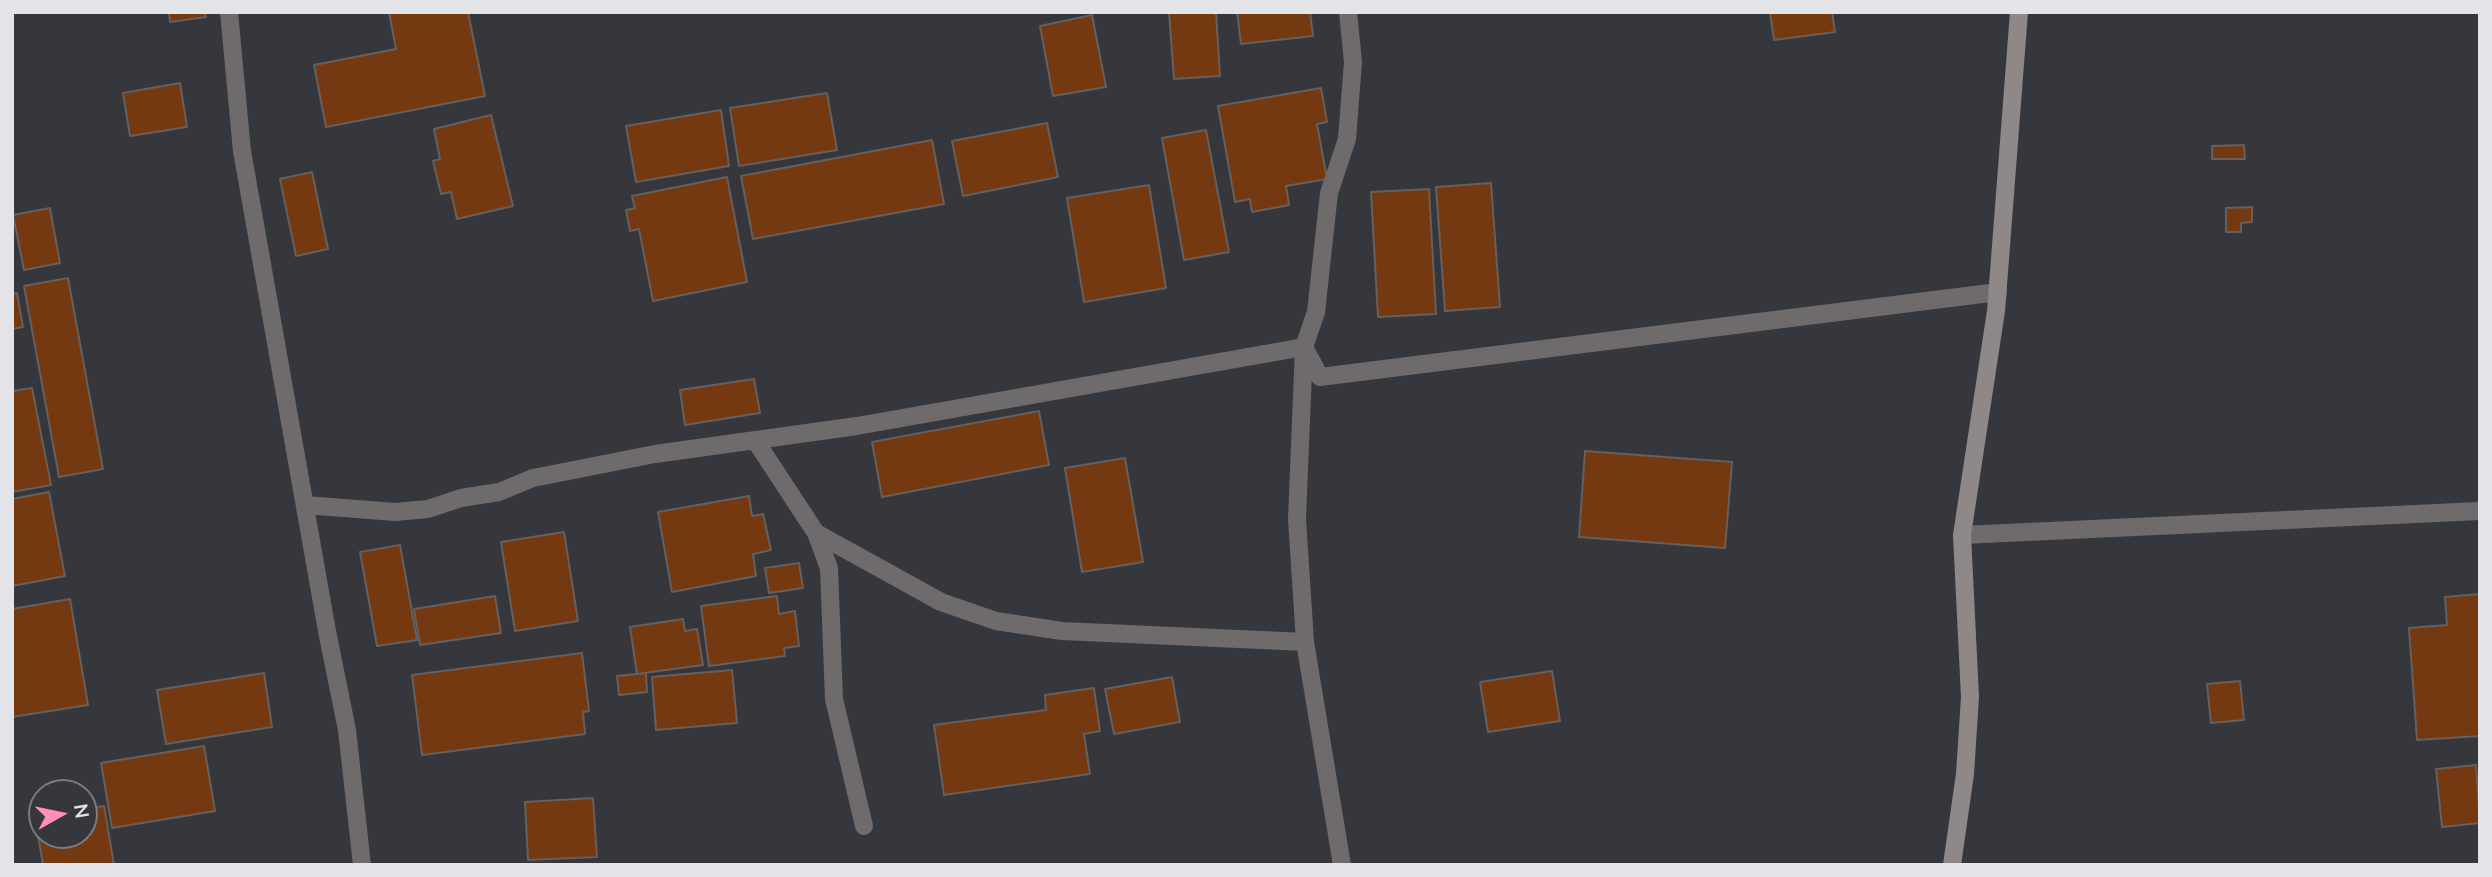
<!DOCTYPE html>
<style>
body{margin:0}
#map{position:relative;width:2492px;height:877px;overflow:hidden;background:#35373d;font-family:Mulish,sans-serif}
canvas{display:block}
.frame{position:absolute;inset:0;border:14px solid #e3e4e8;pointer-events:none}
.north{position:absolute;left:28px;top:779px;width:70px;height:70px;box-sizing:border-box;background:#35373d;border:2px solid #7b7c81;border-radius:50%;rotate:81deg;font-size:19px;font-weight:700;line-height:28px;text-align:center;color:#e3e4e8}
.north::after{content:'';display:block;margin:auto;width:24px;height:32px;background:#ff8eb9;clip-path:polygon(50% 0,100% 100%,50% 72%,0 100%)}
</style>
<div id="map">
<canvas width="2492" height="877"></canvas>
<div class="frame"></div>
<div class="north">N</div>
</div>
<script>
const g = document.querySelector('canvas').getContext('2d');
g.lineJoin = 'round';
function paint(path, color) { g.fillStyle = color; g.fill(path, 'evenodd'); }
const toPath = rows => new Path2D(rows.map(r => 'M' + r).join(''));
function strokePath(path, color, width, dash) { g.strokeStyle = color; g.lineWidth = width; g.lineCap = dash ? 'butt' : 'round'; g.setLineDash(dash || []); g.stroke(path); }
const building = toPath([
 [169,12,205,12,206,17,170,22,169,12],
 [389,12,468,12,485,96,326,127,314,65,396,49,389,12],
 [1169,12,1216,12,1220,76,1174,79,1169,12],
 [1237,12,1310,12,1313,36,1241,44,1237,12],
 [1779,12,1832,12,1835,32,1774,40,1770,13,1779,12],
 [1092,15,1106,87,1053,96,1040,26,1092,15],
 [180,83,187,127,130,136,123,93,180,83],
 [1321,88,1327,122,1317,124,1327,179,1286,186,1289,205,1252,212,1250,199,1235,202,1218,106,1321,88],
 [827,93,837,150,739,166,730,108,827,93],
 [721,110,729,166,636,182,626,126,721,110],
 [491,115,513,206,457,219,451,192,441,194,433,161,440,159,434,129,491,115],
 [1047,123,1058,177,963,196,952,141,1047,123],
 [1206,130,1229,252,1184,260,1162,138,1206,130],
 [932,140,944,204,753,239,741,176,932,140],
 [2244,145,2245,159,2212,159,2212,146,2244,145],
 [312,172,328,249,296,256,280,179,312,172],
 [727,177,747,282,653,301,639,229,630,231,626,210,635,208,632,196,727,177],
 [1491,183,1500,307,1445,311,1436,187,1491,183],
 [1149,185,1166,288,1084,302,1067,198,1149,185],
 [1429,189,1436,314,1378,317,1371,192,1429,189],
 [2252,207,2252,222,2241,223,2241,232,2226,232,2226,208,2252,207],
 [50,208,60,263,24,270,13,215,50,208],
 [68,278,103,469,59,477,24,286,68,278],
 [17,293,23,327,12,329,12,294,17,293],
 [754,379,760,413,685,425,680,390,754,379],
 [32,388,51,485,12,492,12,391,32,388],
 [1039,411,1049,465,882,497,872,442,1039,411],
 [1585,451,1732,462,1725,548,1579,537,1585,451],
 [1125,458,1143,562,1082,572,1065,468,1125,458],
 [49,492,65,576,12,586,12,499,49,492],
 [749,496,752,516,763,514,771,550,753,554,756,576,672,592,658,512,749,496],
 [564,532,578,621,515,631,501,542,564,532],
 [400,545,417,640,377,646,360,552,400,545],
 [799,563,803,588,769,593,765,568,799,563],
 [2480,594,2480,736,2417,740,2409,628,2447,625,2445,597,2480,594],
 [495,596,501,633,420,645,414,609,495,596],
 [777,596,779,614,795,611,799,646,784,648,785,656,709,666,701,606,777,596],
 [70,599,88,705,12,717,12,609,70,599],
 [683,619,685,631,697,629,703,665,637,674,630,627,683,619],
 [582,653,589,711,583,712,585,734,422,755,412,675,582,653],
 [732,670,737,723,656,730,652,677,732,670],
 [1552,671,1560,721,1488,732,1480,682,1552,671],
 [264,673,272,727,166,744,157,690,264,673],
 [646,673,647,692,619,695,617,676,646,673],
 [1172,677,1180,722,1114,734,1105,689,1172,677],
 [2240,681,2244,720,2211,723,2207,684,2240,681],
 [1094,688,1100,731,1084,734,1090,774,944,795,934,725,1046,710,1045,695,1094,688],
 [204,746,215,811,112,828,101,763,204,746],
 [2476,765,2480,823,2442,827,2436,769,2476,765],
 [593,798,597,857,528,860,525,802,593,798],
 [104,806,114,865,43,865,35,817,42,816,42,835,84,835,84,809,104,806]
]);
paint(building, '#743910');
strokePath(building, '#675f5b', 2);
strokePath(toPath([
 [229,12,242,151,327,631,347,730,362,865],
 [755,440,816,533,829,568,834,699,864,826],
 [305,505,395,512,428,509,461,498,499,492,533,478,655,454,857,426,1304,347,1320,377,1998,292],
 [816,533,941,602,996,621,1062,631,1305,642],
 [1962,535,2480,511],
 [1342,865,1305,642,1297,519,1304,347,1316,312,1329,193,1347,139,1353,62,1348,12]
]), '#6f6b6c', 18);
strokePath(toPath([
 [1952,865,1965,774,1970,697,1962,535,1996,311,2019,12]
]), '#8e8889', 18);
</script>
